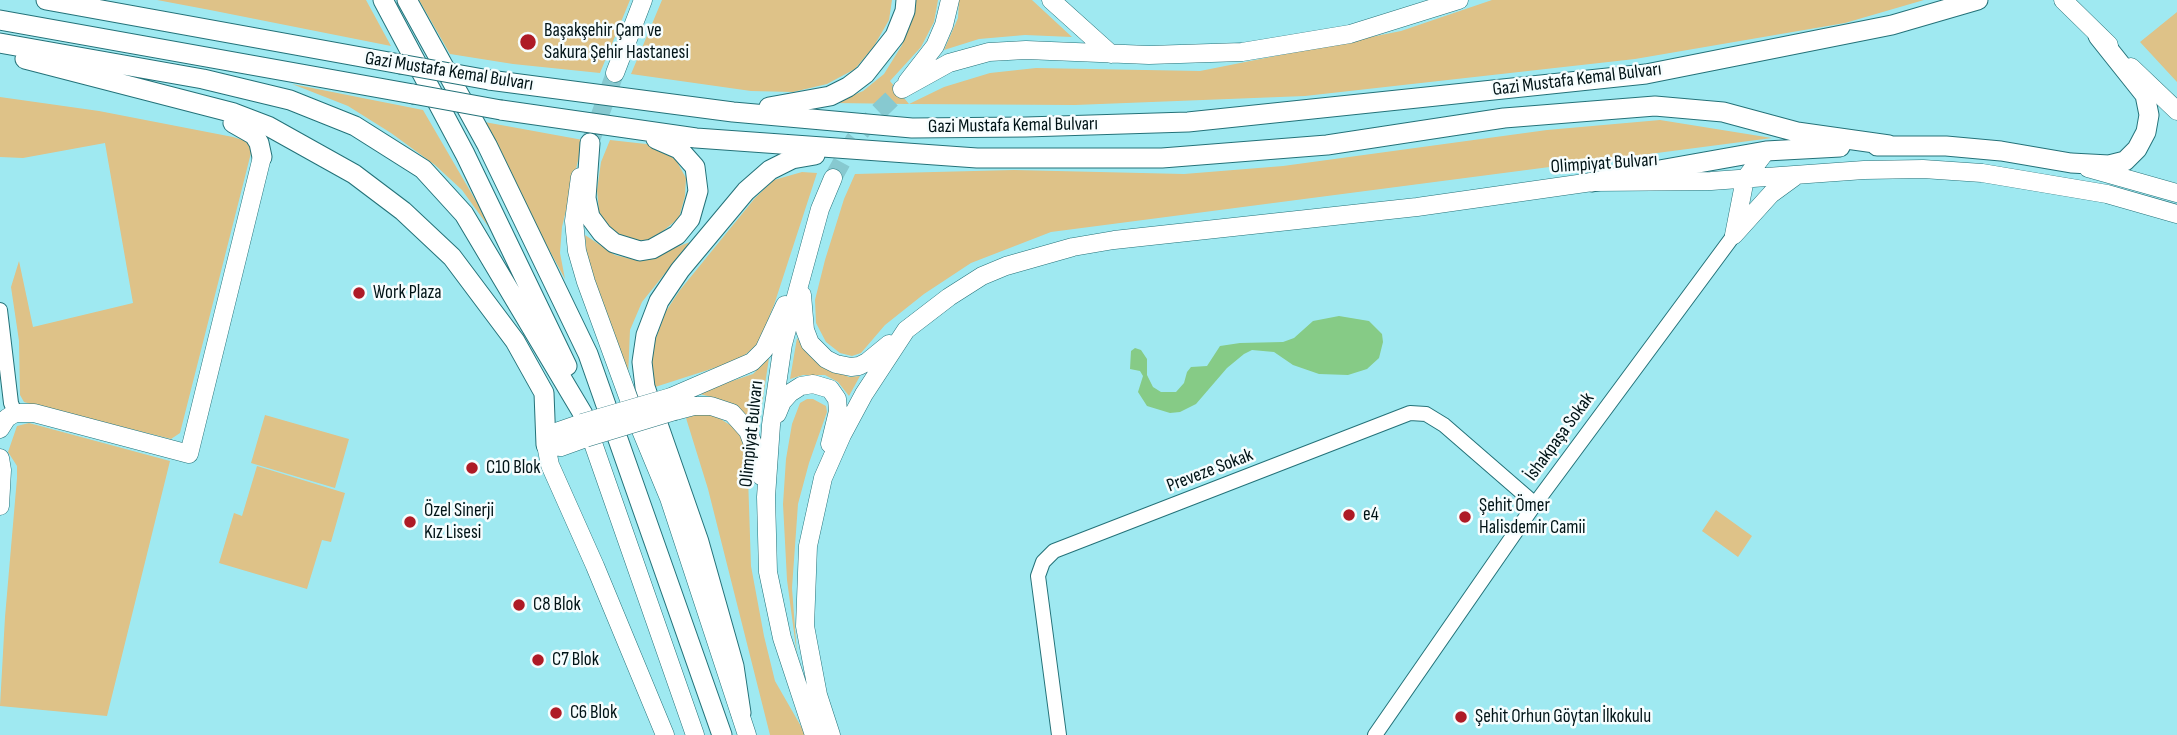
<!DOCTYPE html>
<meta charset="utf-8">
<style>
body{margin:0}
canvas{display:block;background:#9fe9f1}
</style>
<canvas width="2177" height="735"></canvas>
<script>
const g = document.querySelector('canvas').getContext('2d');
g.lineJoin = 'round';
function paint(path, color) { g.fillStyle = color; g.fill(path, 'evenodd'); }
const toPath = rows => new Path2D(rows.map(r => 'M' + r).join(''));
function strokePath(path, color, width, dash) { g.strokeStyle = color; g.lineWidth = width; g.lineCap = dash ? 'butt' : 'round'; g.setLineDash(dash || []); g.stroke(path); }
function label(font, color, halo, rows, align = 'center') {
  g.font = font + ' "Sofia Sans Condensed",sans-serif'; g.lineWidth = 5; g.setLineDash([]); g.textBaseline = 'middle'; g.strokeStyle = halo; g.fillStyle = color; for (const [text, x, y, turn = 0] of rows) {
    g.save(); g.translate(x, y); g.rotate((+turn || 0) * Math.PI / 180); g.textAlign = isNaN(turn) ? turn : align; if (halo) g.strokeText(text, 0, 0); g.fillText(text, 0, 0); g.restore();
  }
}
paint(toPath([
 [157,0,366,0,391,46,210,10],
 [419,0,630,0,600,73,513,64,450,54],
 [662,0,892,0,889,20,874,46,855,69,827,84,793,92,751,91,631,74],
 [915,0,938,0,934,22,921,47,890,81,909,104,944,87,990,73,1036,68,1200,71,1401,31,1492,0,1924,0,1845,23,1635,59,1305,96,1075,105,908,104,835,103,863,91,884,74,902,45,914,14],
 [959,0,1032,0,1072,37,1025,35,979,39,944,50,958,18],
 [2177,12,2177,82,2140,42],
 [292,84,423,110,501,244,462,190,435,165,391,133,348,106],
 [0,97,99,111,233,137,249,142,252,149,180,433,171,439,34,405,24,402,20,395,19,341,11,287,19,261,33,327,133,303,105,143,23,158,0,157],
 [1660,120,1772,138,1051,232,971,263,924,294,885,325,861,353,852,356,840,353,826,342,816,323,815,300,825,260,844,199,855,174,1014,170,1184,174,1283,166,1547,130],
 [479,121,583,140,562,227,560,253,565,279],
 [610,140,655,145,676,160,686,178,685,196,679,218,663,231,646,241,625,239,610,228,599,212,597,190,601,162],
 [802,172,817,173,774,305,758,344,739,360,652,388,650,354,666,311,680,290,755,198,774,180],
 [585,235,615,255,640,261,690,242,642,302,630,330,628,377,587,263],
 [797,338,808,354,818,363,849,377,860,376,849,396,838,382,825,375,803,375,790,379],
 [769,358,757,437,711,397,696,393,753,374],
 [807,399,813,399,826,406,827,412,809,463,798,504,792,588,797,655,787,580,783,504,786,459,792,424,800,403],
 [704,412,719,418,738,430,747,447,751,566,764,636,775,681,806,735,770,735,708,489,686,418],
 [265,415,349,439,335,488,251,463],
 [29,423,170,461,107,716,0,706,5,617,17,478,17,466,8,452,17,426],
 [257,466,345,493,331,542,322,540,307,589,219,563,234,513,242,516],
 [1716,510,1752,536,1738,557,1702,531]
]), '#dec288');
paint(toPath([
 [1339,316,1369,321,1382,334,1383,342,1379,358,1367,369,1348,375,1319,374,1293,365,1274,352,1252,350,1244,354,1227,368,1196,404,1180,412,1170,413,1147,406,1138,392,1143,376,1140,371,1130,369,1131,351,1135,348,1141,350,1147,359,1147,375,1153,387,1161,392,1176,392,1184,383,1187,372,1191,367,1207,366,1220,346,1240,343,1283,342,1294,338,1313,321]
]), '#86cb86');
strokePath(toPath([
 [590,143,615,73],
 [833,178,854,140,874,116,902,89]
]), '#87c9d0', 18, [18, 9]);
const minor = toPath([
 [0,310,11,403,15,413],
 [1059,735,1038,576,1043,562,1054,551,1410,413,1426,414,1444,425,1535,504],
 [1375,735,1535,504,1734,235]
]);
const major = toPath([
 [1051,0,1111,54],
 [2063,0,2109,45],
 [2131,67,2177,111],
 [615,73,643,0],
 [907,82,935,46,944,25,950,0],
 [902,89,949,63,989,52,1026,50,1149,55,1242,52,1350,34,1459,0],
 [2088,168,2177,193],
 [580,177,574,221,577,251,586,282,635,416,669,498,747,735],
 [1734,235,1745,179,1766,151],
 [1734,235,1771,194,1797,175],
 [802,295,805,330,810,343,826,359,836,364,851,367,859,366,867,362,889,344],
 [671,397,752,362,764,350,785,305],
 [675,411,694,406,711,406,732,413,748,431,756,452,761,476],
 [777,414,782,402,790,393,801,386,813,384,830,389,837,399,838,411,830,444],
 [582,423,556,432,546,445,550,465,595,566,665,735],
 [586,423,695,735],
 [0,429,7,418,15,413,34,413,189,454,262,157],
 [546,445,561,447,586,438],
 [0,458,2,470,0,506],
 [814,735,782,638,768,572,766,497,771,425,783,344,820,209,833,178],
 [831,735,818,695,805,626,808,546,823,478,842,435,864,394,906,330,949,297,982,276,1006,266,1073,247,1114,240,1417,207,1592,182,1711,181,1864,170,1923,169,1982,173,2107,194,2177,214]
]);
const highway = toPath([
 [46,0,400,64],
 [383,0,465,154,567,366],
 [407,0,487,145,588,354,722,735],
 [0,20,413,94],
 [0,43,203,79,290,100,355,126,423,169,464,214,583,414],
 [25,59,234,113,268,126,354,174,403,211,452,257,515,341,544,393,546,445],
 [489,80,733,112,912,128,1026,127,1188,122,1646,74,1892,25,1978,0],
 [769,107,830,96,848,87,865,74,895,36,905,11,906,0],
 [501,110,696,138,977,158,1162,158,1327,145,1504,118,1655,106,1723,112,1797,132,1889,145],
 [233,123,254,135,259,143,262,157],
 [590,143,586,198,590,217,602,233,614,243,640,251,652,249,677,235,690,219,698,191,695,167,679,149,656,139],
 [1877,146,1946,146,2001,151,2071,163,2109,165,2125,161,2137,149,2146,132,2149,115,2145,95,2098,36],
 [1592,182,1766,151,1840,147],
 [741,713,734,666,699,542,645,387,642,362,646,335,659,301,680,270,746,191,770,170,792,159,815,155]
]);
strokePath(minor, '#247279', 16);
strokePath(major, '#247279', 19);
strokePath(highway, '#247279', 21);
strokePath(minor, '#fff', 14);
strokePath(major, '#fff', 18);
strokePath(highway, '#fff', 19);
const majorBridge = toPath([
 [582,423,671,397],
 [586,438,675,411]
]);
const highwayBridge = toPath([
 [400,64,489,80],
 [413,94,501,110]
]);
strokePath(majorBridge, '#247279', 19, []);
strokePath(highwayBridge, '#247279', 21, []);
strokePath(majorBridge, '#fff', 18);
strokePath(highwayBridge, '#fff', 19);
for (const [x, y, r, color] of [
 [528,42,9,"#ae1b26"],
 [359,293,7,"#ae1b26"],
 [472,468,7,"#ae1b26"],
 [1349,515,7,"#ae1b26"],
 [1465,517,7,"#ae1b26"],
 [410,522,7,"#ae1b26"],
 [519,605,7,"#ae1b26"],
 [538,660,7,"#ae1b26"],
 [556,713,7,"#ae1b26"],
 [1461,717,7,"#ae1b26"]
]) { const dot = new Path2D(); dot.arc(x, y, r, 0, 2 * Math.PI); g.fillStyle = color; g.fill(dot); strokePath(dot, '#f6fdfe', 2.5); }
label('19px', '#001316', '#f6fdfe', [
 ["Başakşehir Çam ve",544,31],
 ["Sakura Şehir Hastanesi",544,53],
 ["Work Plaza",373,293],
 ["C10 Blok",486,468],
 ["Şehit Ömer",1479,506],
 ["Halisdemir Camii",1479,528],
 ["Özel Sinerji",424,511],
 ["Kız Lisesi",424,533],
 ["e4",1363,515],
 ["C8 Blok",533,605],
 ["C7 Blok",552,660],
 ["C6 Blok",570,713],
 ["Şehit Orhun Göytan İlkokulu",1475,717]
], 'left');
label('19px', '#001316', '#f6fdfe', [
 ["Gazi Mustafa Kemal Bulvarı",449,72,9],
 ["Gazi Mustafa Kemal Bulvarı",1577,80,-7],
 ["Gazi Mustafa Kemal Bulvarı",1013,126,-1],
 ["Olimpiyat Bulvarı",1604,164,-4],
 ["Olimpiyat Bulvarı",752,434,-84],
 ["İshakpaşa Sokak",1560,437,-54],
 ["Preveze Sokak",1210,471,-21]
]);
</script>
